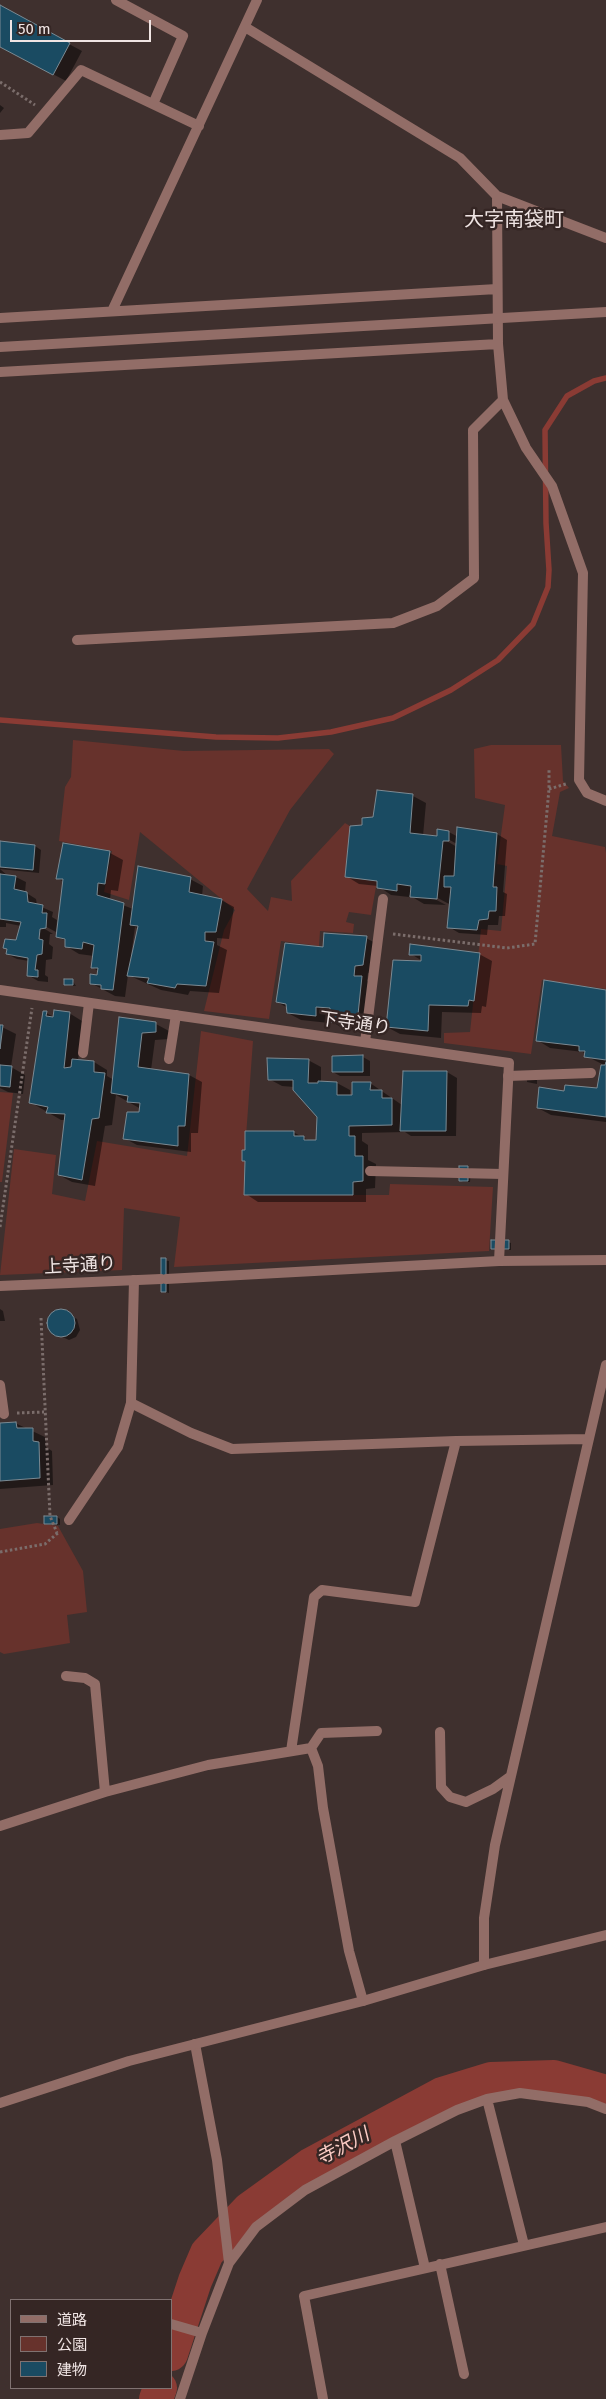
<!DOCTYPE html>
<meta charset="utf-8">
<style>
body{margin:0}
#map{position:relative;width:606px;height:2399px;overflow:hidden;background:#3f302e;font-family:"Fira Sans","Noto Sans JP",sans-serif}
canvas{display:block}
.legend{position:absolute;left:10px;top:2299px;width:162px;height:90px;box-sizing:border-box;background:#352624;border:1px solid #807271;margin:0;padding:6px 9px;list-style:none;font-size:15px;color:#f0e5e4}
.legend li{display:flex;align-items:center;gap:10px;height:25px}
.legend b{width:25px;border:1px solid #807271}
.scale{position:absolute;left:10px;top:20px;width:141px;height:22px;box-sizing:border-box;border:2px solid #f0e5e4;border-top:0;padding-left:6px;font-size:15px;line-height:18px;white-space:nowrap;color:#f0e5e4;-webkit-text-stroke:4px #352624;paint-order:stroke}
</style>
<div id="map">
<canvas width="606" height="2399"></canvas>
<ul class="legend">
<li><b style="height:6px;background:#926d67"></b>道路</li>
<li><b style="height:14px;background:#67322c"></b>公園</li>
<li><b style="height:14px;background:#1a4b62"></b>建物</li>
</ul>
<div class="scale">50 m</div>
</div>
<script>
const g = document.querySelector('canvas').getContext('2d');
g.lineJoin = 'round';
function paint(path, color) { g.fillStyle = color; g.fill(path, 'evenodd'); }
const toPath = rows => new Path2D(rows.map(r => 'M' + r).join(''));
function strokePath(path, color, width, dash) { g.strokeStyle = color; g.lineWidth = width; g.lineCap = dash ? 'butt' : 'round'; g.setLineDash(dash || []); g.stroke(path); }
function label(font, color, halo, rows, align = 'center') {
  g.font = font + ' "Fira Sans","Noto Sans JP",sans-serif'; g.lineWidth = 5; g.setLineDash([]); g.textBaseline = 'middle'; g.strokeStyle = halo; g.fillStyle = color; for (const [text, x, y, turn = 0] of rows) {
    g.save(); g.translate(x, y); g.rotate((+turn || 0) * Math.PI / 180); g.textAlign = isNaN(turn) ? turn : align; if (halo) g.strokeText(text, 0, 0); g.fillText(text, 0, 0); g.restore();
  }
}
paint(toPath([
 [73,740,184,751,329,749,334,754,290,810,247,889,268,911,271,897,292,901,291,881,345,823,350,826,345,877,377,881,371,915,349,912,346,922,354,924,353,933,320,931,319,946,281,941,269,1019,204,1011,224,930,235,910,140,832,129,900,104,892,112,851,59,841,65,787,71,777],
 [491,745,561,745,563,781,569,788,560,792,552,836,605,847,606,853,606,989,542,980,531,1054,444,1043,444,1033,470,1032,481,929,501,931,507,866,497,864,505,805,475,798,474,749],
 [201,1031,253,1041,245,1150,242,1150,245,1161,244,1195,389,1195,390,1184,493,1187,489,1251,174,1267,180,1217,124,1208,122,1270,0,1275,14,1149,56,1155,52,1194,85,1201,97,1141,187,1156],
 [0,1092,13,1093,2,1182,0,1182],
 [37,1523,58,1526,83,1571,87,1612,67,1615,70,1643,4,1654,0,1652,0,1529]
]), '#67322c');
paint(toPath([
 [0,7,82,51,66,81,0,46],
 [0,105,4,108,0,113],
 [378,791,413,796,426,803,423,836,438,837,449,832,458,837,497,834,507,840,503,892,507,894,505,916,499,916,498,925,488,925,487,935,459,933,449,927,451,905,432,895,431,897,446,905,424,904,409,895,409,897,391,895,378,886,359,884,346,876,364,826,374,819],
 [446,838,457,844,457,847,445,840],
 [0,842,35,846,41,850,39,873,0,869,8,876,16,877,26,882,25,892,36,899,37,905,53,912,52,917,57,920,56,932,41,924,40,926,53,934,50,934,49,944,53,947,52,959,46,960,45,975,48,977,48,982,38,981,28,975,29,961,17,959,7,954,8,950,5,948,17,942,21,926,6,923,6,927,0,927],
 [64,844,110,853,123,860,118,891,111,890,110,900,133,909,190,879,203,886,202,896,221,900,234,907,229,939,217,938,217,945,227,950,219,993,190,991,188,995,161,990,128,975,125,997,115,996,91,983,98,976,98,971,92,967,94,956,79,954,66,946,66,941,58,937,64,882,57,878],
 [135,927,139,929,133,957,131,956],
 [366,938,379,945,376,972,368,973,367,981,375,985,369,1031,344,1029,329,1020,329,1023,301,1020,288,1013,288,1008,277,1002],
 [411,954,479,954,492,961,486,1007,482,1006,481,1013,442,1012,441,1038,400,1034,387,1027,424,962],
 [72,980,76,986,65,985],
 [606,991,606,1122,551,1115,538,1108,565,1092,598,1090,602,1064,586,1056,583,1052,550,1048,537,1040],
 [46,1013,54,1017,69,1013,82,1021,78,1061,94,1062,107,1070,107,1076,114,1080,120,1019,156,1024,169,1031,169,1039,155,1040,151,1070,189,1075,202,1082,198,1133,191,1133,191,1152,137,1145,124,1138,141,1109,116,1095,112,1125,105,1126,95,1186,72,1182,59,1175,65,1120,61,1120,30,1102],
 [0,1026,16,1034,11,1067,25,1075,23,1094,8,1092,0,1088],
 [363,1057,370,1061,370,1076,340,1076,333,1072],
 [308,1060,321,1067,321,1082,337,1083,350,1090,350,1096,370,1083,402,1105,404,1072,447,1072,457,1078,456,1136,411,1136,405,1132,362,1133,362,1141,368,1145,368,1160,376,1164,375,1188,366,1189,366,1202,258,1202,246,1194,293,1132,310,1141,317,1142,318,1117,294,1087,282,1086,269,1079],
 [527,1073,537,1075,537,1084,527,1082],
 [468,1167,471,1169,470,1182,463,1182,460,1180],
 [508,1242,511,1243,511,1250,492,1248],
 [162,1260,169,1261,169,1293,162,1291],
 [0,1309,3,1311,5,1321,0,1321],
 [62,1311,77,1319,80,1330,76,1337,69,1340,54,1333,48,1323,51,1315],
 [15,1423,45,1437,46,1447,52,1451,53,1485,0,1489,0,1424],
 [57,1517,60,1519,60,1525,45,1523]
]), '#0007');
strokePath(toPath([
 [0,720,216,737,278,738,331,732,393,718,451,690,498,660,533,624,548,587,549,570,546,523,545,430,567,396,594,381,606,378]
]), '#8a3b34', 5.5);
strokePath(toPath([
 [171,2354,195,2281,207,2253,249,2209,310,2165,442,2094,491,2079,554,2077,606,2092],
 [156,2399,160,2388]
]), '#8a3b34', 34);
const building = toPath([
 [0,5,70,43,53,75,0,47,0,5],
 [377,790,413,794,410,833,437,836,437,829,449,831,449,841,443,841,437,899,410,897,411,886,397,884,397,891,377,888,377,881,345,877,350,826,362,825,362,818,373,817,377,790],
 [457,827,497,833,493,887,497,887,496,911,489,911,488,919,479,920,477,930,447,928,451,887,444,887,444,876,454,876,457,827],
 [0,841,35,845,33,870,0,867,0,841],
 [63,843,110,851,105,884,98,883,97,895,124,903,113,990,101,989,101,985,90,984,90,974,97,975,98,968,91,968,94,945,83,942,82,949,65,947,65,939,56,937,63,879,56,879,63,843],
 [138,866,191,877,189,892,222,899,216,932,205,932,205,941,214,942,206,986,177,984,175,988,147,983,149,978,127,976,138,926,130,925,138,866],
 [0,874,16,876,14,889,27,892,28,902,43,905,42,913,47,913,46,928,40,929,39,939,43,940,42,954,37,955,35,970,38,970,38,977,27,976,28,958,6,954,7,949,3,948,5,939,16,940,21,922,0,919,0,874],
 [324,933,367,936,363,965,355,966,354,976,362,976,357,1024,330,1022,330,1008,316,1007,316,1016,287,1013,286,1004,276,1002,285,943,323,947,324,933],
 [410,944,480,953,474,1001,469,1000,468,1006,429,1005,428,1031,386,1027,393,960,421,961,421,955,409,955,410,944],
 [64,979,73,979,73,985,64,985,64,979],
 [544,980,606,990,606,1060,584,1057,585,1051,579,1051,579,1046,536,1041,544,980],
 [54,1010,70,1012,64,1068,71,1067,72,1059,94,1061,94,1072,105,1073,99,1118,92,1119,82,1180,58,1175,65,1114,46,1113,48,1107,29,1103,43,1011,47,1011,46,1016,53,1017,54,1010],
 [119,1017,156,1022,156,1032,142,1033,138,1067,189,1074,185,1126,178,1126,178,1146,123,1139,127,1112,139,1112,140,1103,127,1102,128,1096,111,1093,119,1017],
 [0,1025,3,1025,0,1049,0,1025],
 [363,1055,363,1072,332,1072,332,1056,363,1055],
 [267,1058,309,1059,308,1083,318,1083,318,1081,337,1082,337,1095,352,1095,352,1082,371,1082,370,1090,382,1090,382,1098,392,1098,392,1125,349,1126,349,1136,355,1136,355,1156,363,1156,363,1181,353,1182,353,1195,244,1195,245,1161,242,1161,242,1150,245,1150,245,1131,294,1131,294,1136,304,1136,304,1140,316,1140,317,1117,293,1090,293,1080,268,1080,267,1058],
 [606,1062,606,1117,537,1108,539,1087,564,1091,565,1085,597,1088,601,1065,605,1065,606,1062],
 [0,1065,12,1066,10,1087,0,1086,0,1065],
 [403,1071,447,1071,446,1131,400,1131,403,1071],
 [459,1166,468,1166,468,1181,459,1181,459,1166],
 [491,1240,509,1240,509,1249,491,1249,491,1240],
 [161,1258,166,1258,166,1292,161,1292,161,1258],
 '47 1323a14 14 0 1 1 28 0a14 14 0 1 1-28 0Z',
 [16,1422,17,1428,33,1428,33,1441,39,1442,40,1478,0,1481,0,1423,16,1422],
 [44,1516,57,1516,57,1524,44,1524,44,1516]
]);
paint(building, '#1a4b62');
strokePath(building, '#7b8a93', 1);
strokePath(toPath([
 [0,82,35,105],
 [549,789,566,784],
 [393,934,507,948,535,944,549,789,549,768],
 [0,1227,32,1008],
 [41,1318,50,1516,57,1533],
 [17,1413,44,1412],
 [0,1552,45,1544,59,1532]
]), '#7b6d6b', 3, [2.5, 2.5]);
strokePath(toPath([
 [365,1042,383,899],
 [83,1053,89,1003],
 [169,1059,176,1015],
 [508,1076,591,1073],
 [370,1171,503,1174],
 [0,1385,4,1414],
 [69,1520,118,1447,131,1403]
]), '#926d67', 10);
strokePath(toPath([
 [116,0,183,36,153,104],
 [245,27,460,158,497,196,606,238],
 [0,135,28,133,81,70,199,126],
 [497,196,498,344,503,400,526,448,552,486,583,573,579,780,587,793,606,801],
 [112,311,257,0],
 [0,318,497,289],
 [0,372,498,344],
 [77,640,393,623,437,606,474,578,473,430,503,400],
 [0,990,509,1063,499,1261],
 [134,1280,131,1403,191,1433,232,1449,456,1441,415,1602,322,1590,314,1597,291,1751],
 [456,1441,588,1439],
 [66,1676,85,1678,95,1684,105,1792],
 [440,1732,441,1787,450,1797,466,1802,493,1789,511,1776],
 [311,1748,318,1766,323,1808,349,1951,363,2001],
 [0,1826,105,1792,208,1765,311,1748,321,1733,377,1731],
 [484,1965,484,1918,495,1845,606,1365],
 [195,2044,217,2160,229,2263],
 [487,2099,524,2245],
 [395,2141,425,2268],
 [440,2264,464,2374],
 [171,2324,202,2333],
 [180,2399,202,2333,229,2263,256,2227,305,2190,395,2141,457,2110,487,2099,520,2093,588,2102,606,2109],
 [323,2399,304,2296,606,2227]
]), '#926d67', 10);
strokePath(toPath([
 [0,347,606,312],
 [166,1279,499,1261,606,1260],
 [0,1286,161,1279],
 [0,2103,129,2061,363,2001,484,1965,606,1935]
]), '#926d67', 10);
label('18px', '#f0e5e4', '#352624', [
 ["下寺通り",355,1024,8],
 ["上寺通り",80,1266,-3]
]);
label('italic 19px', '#fcccc5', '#352624', [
 ["寺沢川",343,2147,-28]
]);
label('20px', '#f0e5e4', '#352624', [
 ["大字南袋町",514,220]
]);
</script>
